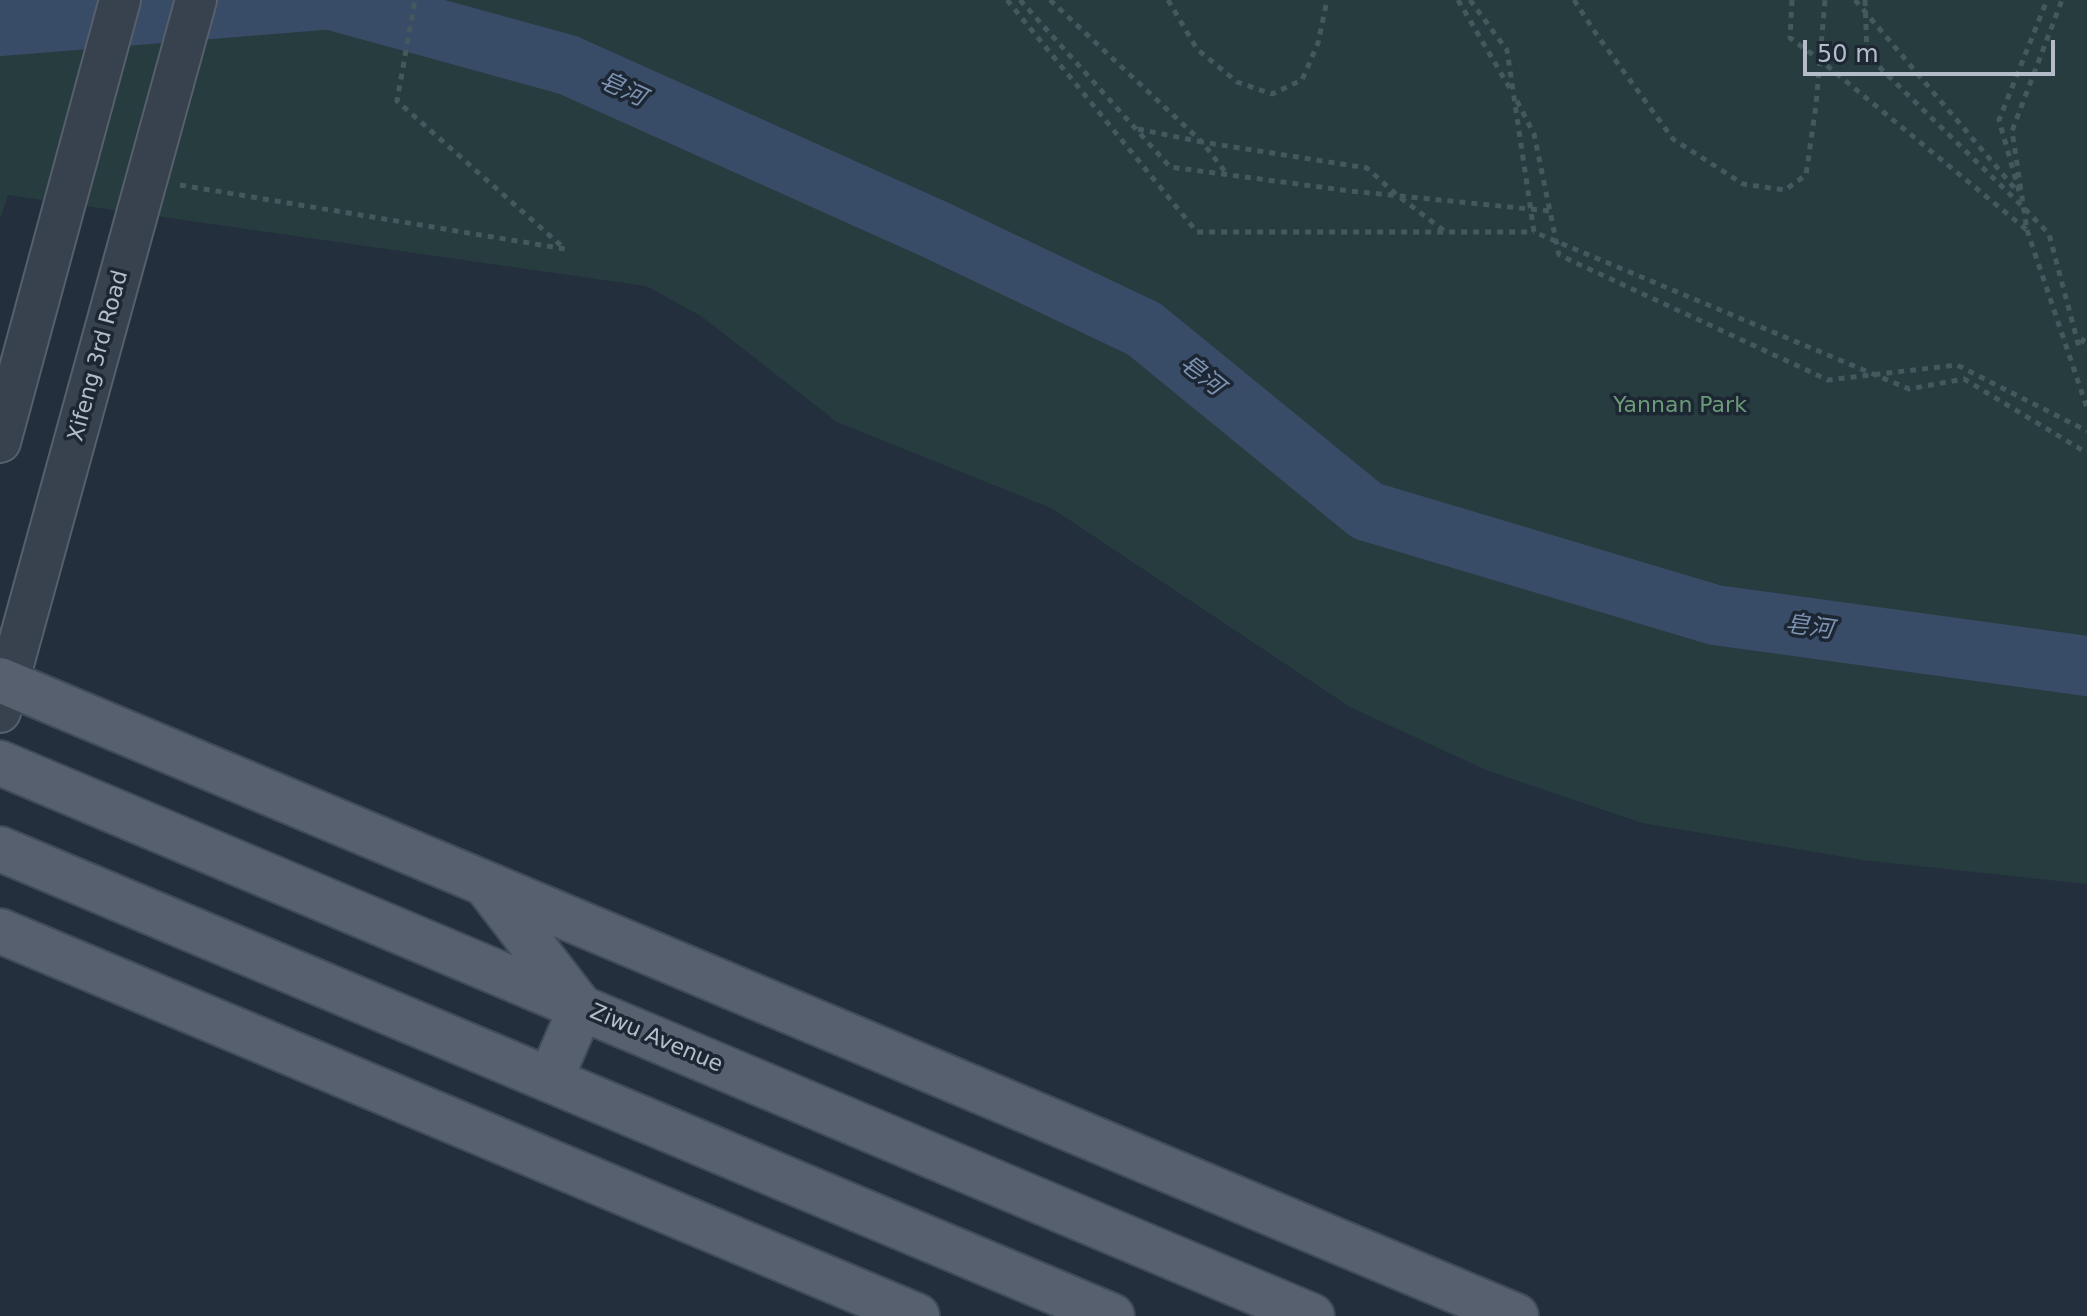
<!DOCTYPE html>
<meta charset="utf-8">
<style>
body{margin:0}
#map{position:relative;width:2087px;height:1316px;overflow:hidden;background:#242f3e;font-family:"DejaVu Sans",sans-serif}
canvas{display:block}
.scale{position:absolute;left:1803px;top:40px;width:252px;height:36px;box-sizing:border-box;border:4px solid #b4bcc9;border-top:0;padding-left:10px;font-size:24px;line-height:28px;white-space:nowrap;color:#b4bcc9;-webkit-text-stroke:6px #1d2633;paint-order:stroke}
</style>
<div id="map">
<canvas width="2087" height="1316"></canvas>
<div class="scale">50 m</div>
</div>
<script>
const g = document.querySelector('canvas').getContext('2d');
g.lineJoin = 'round';
function paint(path, color) { g.fillStyle = color; g.fill(path, 'evenodd'); }
const toPath = rows => new Path2D(rows.map(r => 'M' + r).join(''));
function strokePath(path, color, width, dash) { g.strokeStyle = color; g.lineWidth = width; g.lineCap = dash ? 'butt' : 'round'; g.setLineDash(dash || []); g.stroke(path); }
function label(font, color, halo, rows, align = 'center') {
  g.font = font + ' "DejaVu Sans","Noto Sans SC",sans-serif'; g.lineWidth = 7; g.setLineDash([]); g.textBaseline = 'middle'; g.strokeStyle = halo; g.fillStyle = color; for (const [text, x, y, turn = 0] of rows) {
    g.save(); g.translate(x, y); g.rotate((+turn || 0) * Math.PI / 180); g.textAlign = isNaN(turn) ? turn : align; if (halo) g.strokeText(text, 0, 0); g.fillText(text, 0, 0); g.restore();
  }
}
paint(toPath([
 [0,0,2087,0,2087,884,1862,860,1642,823,1486,770,1350,707,1053,509,837,422,701,316,646,286,8,195,0,219]
]), '#263c3f');
strokePath(toPath([
 [332,0,568,65,936,230,1144,329,1367,511,1715,615,2087,666],
 [0,26,321,0]
]), '#394c67', 60);
const minor = toPath([
 [0,442,120,0],
 [0,712,196,0]
]);
const major = toPath([
 [0,680,1516,1316],
 [0,763,1312,1316],
 [0,849,1112,1316],
 [487,886,581,1008,550,1080],
 [0,931,917,1316]
]);
strokePath(minor, '#565f6c', 44);
strokePath(major, '#414a57', 48);
strokePath(toPath([
 [1007,0,1197,232,1534,232],
 [1020,0,1170,167,1350,191,1550,211],
 [1050,0,1202,142,1367,168,1397,195,1447,233],
 [1168,0,1197,49,1237,82,1272,94,1302,80,1318,43,1327,0],
 [1458,0,1512,92],
 [1470,0,1507,50,1534,232,1909,389,1964,379,2087,453],
 [1574,0,1597,35,1673,139,1743,184,1785,190,1806,175,1816,105,1825,0],
 [1792,0,1790,38,1820,60,2027,230,2012,131,2062,0],
 [1855,0,2017,191],
 [1865,0,1867,55,2024,208],
 [1517,101,1534,134,1559,255,1828,380,1957,365,2087,431],
 [1138,129,1202,142,1227,174],
 [180,185,565,249,397,101,415,0],
 [2019,191,1999,120,2047,0],
 [2025,209,2049,234,2079,347,2087,334],
 [2027,230,2087,408]
]), '#44595c', 5, [6, 6]);
strokePath(minor, '#38414e', 40);
strokePath(major, '#56606e', 44);
label('22px', '#b4bcc9', '#1d2633', [
 ["Xifeng 3rd Road",99,356,-75],
 ["Ziwu Avenue",656,1039,23]
]);
label('22px', '#6b9a76', '#1d2633', [
 ["Yannan Park",1680,406]
]);
label('italic 24px', '#7c92b1', '#1d2633', [
 ["皂河",622,90,25],
 ["皂河",1201,376,39],
 ["皂河",1809,628,8]
]);
</script>
